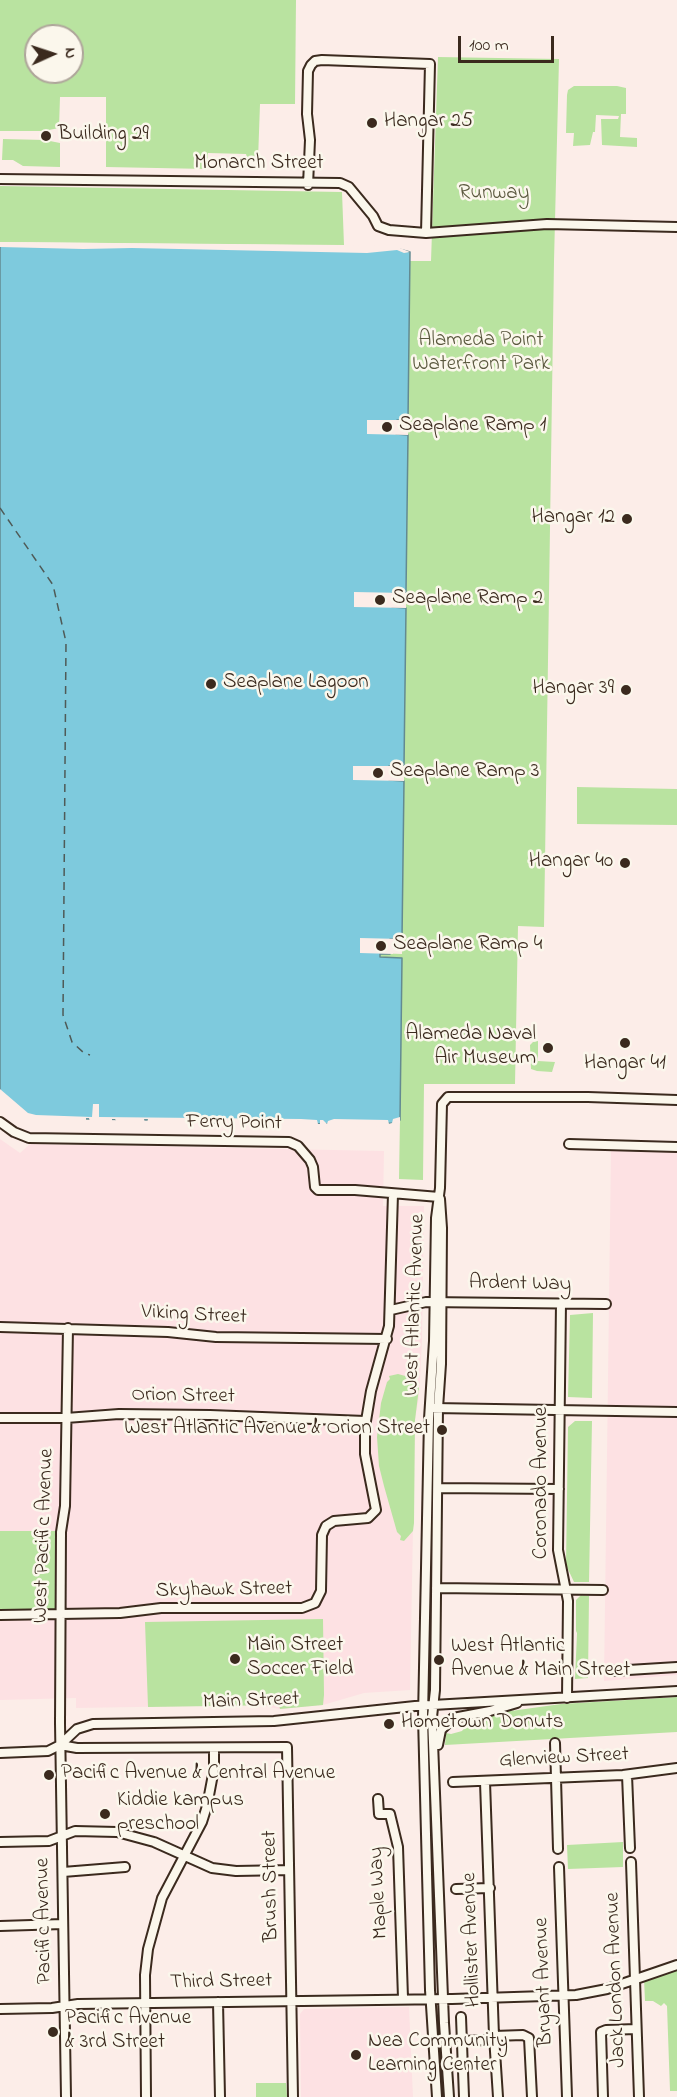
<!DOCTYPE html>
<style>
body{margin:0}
#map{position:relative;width:677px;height:2097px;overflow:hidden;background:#fcede8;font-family:"Indie Flower",sans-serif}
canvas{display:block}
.north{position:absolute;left:24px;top:24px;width:60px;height:60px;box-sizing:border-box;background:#fbf7ec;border:2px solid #aea59a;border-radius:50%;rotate:87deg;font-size:16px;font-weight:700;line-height:24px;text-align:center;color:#3b2a1e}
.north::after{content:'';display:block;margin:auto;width:21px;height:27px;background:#3b2a1e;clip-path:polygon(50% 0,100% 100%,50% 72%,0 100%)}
.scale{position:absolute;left:458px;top:36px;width:96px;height:27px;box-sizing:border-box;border:3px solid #3b2a1e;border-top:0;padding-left:8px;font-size:18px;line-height:21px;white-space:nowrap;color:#3b2a1e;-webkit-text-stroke:4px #fbf7ec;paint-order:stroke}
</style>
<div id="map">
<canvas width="677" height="2097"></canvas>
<div class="north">N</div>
<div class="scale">100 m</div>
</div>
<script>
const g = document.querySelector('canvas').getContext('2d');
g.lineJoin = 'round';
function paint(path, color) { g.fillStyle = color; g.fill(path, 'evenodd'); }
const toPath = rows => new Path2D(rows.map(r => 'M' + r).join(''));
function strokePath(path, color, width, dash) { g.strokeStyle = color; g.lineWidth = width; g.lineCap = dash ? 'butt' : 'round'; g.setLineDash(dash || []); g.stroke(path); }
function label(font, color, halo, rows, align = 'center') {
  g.font = font + ' "Indie Flower",sans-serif'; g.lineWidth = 5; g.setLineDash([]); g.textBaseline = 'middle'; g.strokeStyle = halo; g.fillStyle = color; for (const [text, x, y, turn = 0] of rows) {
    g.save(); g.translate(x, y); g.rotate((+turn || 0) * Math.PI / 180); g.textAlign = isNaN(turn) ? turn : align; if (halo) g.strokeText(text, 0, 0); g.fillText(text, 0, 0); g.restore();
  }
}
paint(toPath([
 [0,1139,20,1153,30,1144,384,1151,383,1206,424,1206,422,1341,419,1397,415,1420,410,1690,364,1693,323,1705,280,1709,258,1705,76,1708,76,1698,0,1700],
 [611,1151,677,1151,677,1675,604,1681],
 [409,2007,413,2097,301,2097,300,2014,304,2009]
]), '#fde1e3');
paint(toPath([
 [0,0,296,0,295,104,260,104,258,160,248,160,246,154,208,153,208,169,106,167,106,97,60,97,59,128,44,131,0,131],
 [36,36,72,36,72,72,36,72],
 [438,57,559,59,554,261,544,927,518,926,515,1084,424,1084,423,1180,399,1179,400,1117,375,953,402,954,402,939,374,939,402,900,403,866,397,869,404,780,398,627,406,607,409,330,402,322,410,252,410,261,431,261],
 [574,86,617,86,626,88,626,114,621,114,620,137,637,138,637,147,602,145,601,119,618,119,619,116,596,115,595,132,593,132,590,145,573,146,574,133,566,133,567,95,568,90],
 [3,139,45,140,60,143,60,167,23,166,13,160,2,160],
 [0,186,342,192,344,245,0,242],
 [577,787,677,789,677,825,577,824],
 [538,1041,538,1061,555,1062,552,1072,537,1071,531,1069,530,1045,533,1042],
 [593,1313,592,1398,568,1397,570,1315],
 [398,1374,409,1377,419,1388,415,1420,414,1523,413,1531,404,1541,400,1540,401,1536,397,1532,384,1486,379,1466,377,1437,381,1403,387,1382,390,1379,389,1376],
 [575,1421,592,1421,589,1582,574,1582,566,1565,568,1427],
 [0,1531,55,1531,55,1611,0,1611],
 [581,1595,589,1596,588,1678,575,1679,577,1633,576,1631,576,1600],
 [323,1619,324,1695,323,1705,280,1709,279,1705,148,1707,145,1622],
 [677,1697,677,1732,445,1745,446,1733,451,1734,462,1731,467,1724,468,1717,561,1704],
 [623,1842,623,1867,568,1869,567,1845],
 [677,1967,677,2091,670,2091,667,2006,664,2003,661,2006,653,2001,645,2001,644,1979],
 [256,2083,286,2083,287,2097,256,2097]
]), '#b9e3a0');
const water = toPath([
 [0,244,399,249,410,252,408,420,397,420,396,434,408,435,406,593,392,593,392,607,406,608,404,766,389,766,389,780,404,781,402,939,390,939,390,954,380,954,380,957,402,958,400,1120,394,1123,328,1124,217,1122,216,1124,211,1121,29,1118,0,1093,0,244]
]);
paint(water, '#7ecadd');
strokePath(water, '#638a91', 1.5);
paint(toPath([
 [0,242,395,246,410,252,404,253,397,250,367,253,132,248,83,249,0,247],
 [367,420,408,420,408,423,400,423,400,432,408,432,408,435,367,434],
 [354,592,406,593,406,596,394,596,394,605,406,605,406,608,354,607],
 [353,766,404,766,404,769,392,769,392,777,404,778,404,781,353,780],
 [360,938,402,939,402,942,393,942,393,954,360,953],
 [0,1089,28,1113,36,1115,92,1117,93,1104,99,1104,99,1117,301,1119,317,1120,318,1124,320,1124,320,1120,323,1120,327,1124,328,1121,334,1119,388,1120,389,1124,392,1123,393,1119,400,1117,400,1123,389,1127,329,1126,232,1124,220,1123,220,1122,216,1122,216,1124,212,1121,211,1124,147,1123,148,1119,144,1119,145,1123,140,1121,139,1123,122,1122,120,1121,117,1122,115,1119,112,1119,112,1121,90,1122,89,1118,86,1118,86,1121,29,1120,25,1119,0,1097]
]), '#fcede8');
strokePath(toPath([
 [0,508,53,585,66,642,63,1015,72,1042,84,1053,90,1055]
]), '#4f5a57', 1.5, [8, 6]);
const minor = toPath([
 [0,179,340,183,349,187,373,216,378,226,389,230,426,233,547,224,677,227],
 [308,185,310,140,307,114,308,71,311,65,315,61,322,60,430,64,426,233],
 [0,1122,14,1132,29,1138,289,1142,298,1146,310,1160,313,1167,315,1187,318,1190,355,1190,439,1197],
 [569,1144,677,1147],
 [440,1199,442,1228,441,1364,438,1408,435,1690,432,1717,444,2023,449,2097],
 [561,1303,558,1550,568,1601,567,1698],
 [391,1310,426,1302,606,1304],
 [0,1327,168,1332,216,1337,387,1339],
 [434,1408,677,1412],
 [0,1418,66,1418,119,1414,210,1415,365,1421],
 [438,1488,559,1489],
 [436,1588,603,1590],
 [0,1615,120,1613,161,1608,302,1608,315,1603,321,1591,322,1535,326,1526,334,1521,368,1518,376,1510,365,1454,365,1427,371,1391,389,1326,393,1194],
 [612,1671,677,1667],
 [555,1743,558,1849],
 [60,1745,77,1748,287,1747,293,2097],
 [438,1745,441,1730,453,1718,490,1711,517,1703],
 [0,1753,48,1751,60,1745,77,1729,93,1724,274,1721,415,1706,677,1691],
 [627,1775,630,1848],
 [453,1782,623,1775,677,1768],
 [485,1782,494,2036,498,2097],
 [378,1799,379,1814,390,1814,398,1847,403,1998],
 [0,1842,49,1841,75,1831,117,1832,154,1842,212,1868,236,1871,289,1870],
 [631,1862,639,2097],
 [559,1867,567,2097],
 [63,1872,125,1867],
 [456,1889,490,1888],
 [0,1926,63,1924],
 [218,2002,220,2097],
 [0,2009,52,2008,78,2004,452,1999,576,1995,607,1989,677,1965],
 [461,2017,464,2097],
 [494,2036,523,2035,529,2038,532,2097],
 [462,2041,494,2040],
 [66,2097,60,1723,61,1532,65,1506,68,1328],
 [146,2097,145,1975,148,1949,162,1898,202,1822,207,1806,214,1769,214,1748],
 [437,2097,430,1990,423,1717,429,1419,434,1341,436,1218,440,1188,442,1104,448,1097,588,1097,677,1100],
 [603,2097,601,2032,606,2030,636,2029]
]);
strokePath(minor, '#3b2a1e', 12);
strokePath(minor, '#fbf7ec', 8);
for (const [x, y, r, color] of [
 [372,123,6,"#3b2a1e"],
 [46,136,6,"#3b2a1e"],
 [387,427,6,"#3b2a1e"],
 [627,519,6,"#3b2a1e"],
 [380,600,6,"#3b2a1e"],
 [211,684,6,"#3b2a1e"],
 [626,690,6,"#3b2a1e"],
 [378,773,6,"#3b2a1e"],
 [625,863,6,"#3b2a1e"],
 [381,946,6,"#3b2a1e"],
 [625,1043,6,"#3b2a1e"],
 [548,1048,6,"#3b2a1e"],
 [442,1430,6,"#3b2a1e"],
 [235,1659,6,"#3b2a1e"],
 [439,1660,6,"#3b2a1e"],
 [389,1724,6,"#3b2a1e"],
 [49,1775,6,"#3b2a1e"],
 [105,1814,6,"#3b2a1e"],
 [53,2032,6,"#3b2a1e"],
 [356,2055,6,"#3b2a1e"]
]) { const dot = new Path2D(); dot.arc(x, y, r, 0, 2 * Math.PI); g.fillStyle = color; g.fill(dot); strokePath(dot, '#fbf7ec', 2); }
label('21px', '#3b2a1e', '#fbf7ec', [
 ["Hangar 25",384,123],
 ["Building 29",58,136],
 ["Seaplane Ramp 1",399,427],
 ["Hangar 12",615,519,"right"],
 ["Seaplane Ramp 2",392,600],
 ["Seaplane Lagoon",223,684],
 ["Hangar 39",614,690,"right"],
 ["Seaplane Ramp 3",390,773],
 ["Hangar 40",613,863,"right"],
 ["Seaplane Ramp 4",393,946],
 ["Alameda Naval",536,1036,"right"],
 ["Air Museum",536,1060,"right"],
 ["Hangar 41",625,1065,"center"],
 ["West Atlantic Avenue & Orion Street",430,1430,"right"],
 ["Main Street",247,1647],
 ["Soccer Field",247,1671],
 ["West Atlantic",451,1648],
 ["Avenue & Main Street",451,1672],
 ["Hometown Donuts",401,1724],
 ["Pacific Avenue & Central Avenue",61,1775],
 ["Kiddie kampus",117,1802],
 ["preschool",117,1826],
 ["Pacific Avenue",65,2020],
 ["& 3rd Street",65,2044],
 ["Nea Community",368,2043],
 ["Learning Center",368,2067]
], 'left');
label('21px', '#3b2a1e', '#fbf7ec', [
 ["Monarch Street",259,165],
 ["Ferry Point",234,1124,1],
 ["Ardent Way",520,1285,1],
 ["West Atlantic Avenue",416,1305,-88],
 ["Viking Street",194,1316,3],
 ["Orion Street",183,1397,1],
 ["Coronado Avenue",543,1483,-90],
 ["West Pacific Avenue",45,1536,-88],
 ["Skyhawk Street",224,1591,-1],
 ["Main Street",251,1702,-2],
 ["Glenview Street",564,1759,-3],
 ["Brush Street",272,1886,-91],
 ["Maple Way",380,1893,-93],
 ["Pacific Avenue",45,1921,-91],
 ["Hollister Avenue",473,1940,-92],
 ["Jack London Avenue",617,1980,-92],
 ["Bryant Avenue",545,1982,-92],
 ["Third Street",221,1983,-1]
]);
label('21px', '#5a583e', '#fbf7ec', [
 ["Runway",494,195],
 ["Alameda Point",481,342],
 ["Waterfront Park",481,366]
]);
</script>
